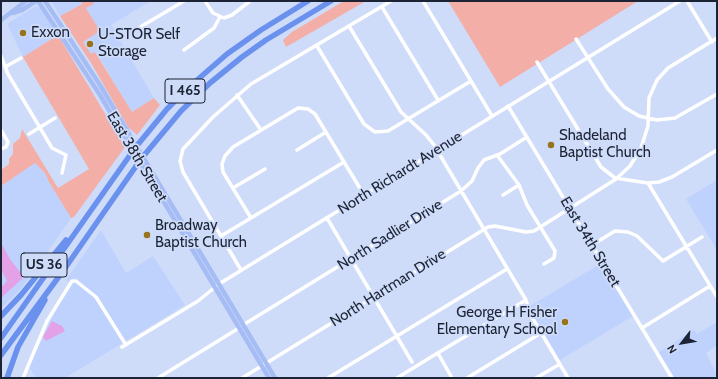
<!DOCTYPE html>
<style>
body{margin:0}
#map{position:relative;width:718px;height:379px;overflow:hidden;background:#cfdcf9;font-family:Cabin,sans-serif}
canvas{display:block}
.frame{position:absolute;inset:0;border:2px solid #1b2334;pointer-events:none}
.north{position:absolute;left:662px;top:323px;width:40px;height:40px;-webkit-text-stroke:3px #cfdcf9;paint-order:stroke;rotate:239deg;font-size:11px;font-weight:700;line-height:16px;text-align:center;color:#1b2334}
.north::after{content:'';display:block;margin:auto;width:14px;height:18px;background:#1b2334;clip-path:polygon(50% 0,100% 100%,50% 72%,0 100%)}
</style>
<div id="map">
<canvas width="718" height="379"></canvas>
<div class="frame"></div>
<div class="north">N</div>
</div>
<script>
const g = document.querySelector('canvas').getContext('2d');
g.lineJoin = 'round';
function paint(path, color) { g.fillStyle = color; g.fill(path, 'evenodd'); }
const toPath = rows => new Path2D(rows.map(r => 'M' + r).join(''));
function strokePath(path, color, width, dash) { g.strokeStyle = color; g.lineWidth = width; g.lineCap = dash ? 'butt' : 'round'; g.setLineDash(dash || []); g.stroke(path); }
function label(font, color, halo, rows, align = 'center') {
  g.font = font + ' Cabin,sans-serif'; g.lineWidth = 3.5; g.setLineDash([]); g.textBaseline = 'middle'; g.strokeStyle = halo; g.fillStyle = color; for (const [text, x, y, turn = 0] of rows) {
    g.save(); g.translate(x, y); g.rotate((+turn || 0) * Math.PI / 180); g.textAlign = isNaN(turn) ? turn : align; if (halo) g.strokeText(text, 0, 0); g.fillText(text, 0, 0); g.restore();
  }
}
paint(toPath([
 [51,1,81,1,82,4,60,16],
 [92,1,151,1,111,25,154,98,132,112,96,52,91,55,83,42,100,31,86,8,94,4],
 [36,6,40,8,58,35,23,57,7,24],
 [35,162,45,173,49,182,71,218,33,273,18,292,1,308,1,186],
 [717,180,717,250,686,199],
 [101,230,126,273,153,256,185,305,65,378,36,378,29,367,50,321,71,283,66,280],
 [600,264,633,316,560,360,535,318,530,306],
 [717,322,717,345,706,353,717,375,712,378,675,378,659,352,694,330,697,334]
]), '#bed2fd');
paint(toPath([
 [81,1,92,1,94,4,86,8,100,31,83,42,91,54,95,52,132,112,154,98,160,105,137,135,128,127,91,63,60,16,82,4],
 [344,1,366,1,286,47,283,40,292,32],
 [448,1,638,1,500,87],
 [58,35,125,147,74,217,71,218,49,182,45,173,35,163,1,186,1,170,9,164,9,159,13,154,13,144,20,138,22,129,58,188,89,169,23,57]
]), '#f3aea8');
paint(toPath([
 [1,243,10,259,23,276,22,279,1,298,1,288,7,281,1,269],
 [52,321,62,326,65,331,46,341,43,337]
]), '#e3a2e7');
strokePath(toPath([
 [205,1,213,13,224,18,232,15,250,1],
 [423,1,492,116],
 [687,1,712,42],
 [382,7,438,100],
 [349,26,401,112,426,135,434,145,526,300,530,314,568,378],
 [137,29,184,1],
 [576,39,608,89,624,107,639,116,657,120,675,118,717,94],
 [317,46,364,124,375,132,388,131,471,81],
 [184,50,214,28,220,17],
 [1,56,8,74,52,148,66,155,62,173],
 [537,62,601,167,615,178,648,183,717,297],
 [5,67,21,58],
 [237,95,261,130],
 [508,106,672,378],
 [1,130,8,142,6,147,1,149],
 [29,134,55,118],
 [297,150,326,132],
 [497,155,519,185,527,205,555,251,554,258,544,264],
 [648,183,659,182,672,177,717,150],
 [233,188,265,169],
 [503,195,519,185],
 [251,218,223,172,222,164,225,156,233,147,298,108,308,109,315,114,364,195],
 [327,218,412,362],
 [221,236,344,162],
 [592,245,615,231,628,232,637,236,663,261,702,237],
 [241,270,183,172,180,161,183,149,213,117,251,84,391,1],
 [243,325,461,191,472,181,478,168,484,160,500,154,527,137],
 [642,328,710,286],
 [122,347,198,301,219,284,680,1],
 [436,354,526,300],
 [23,378,47,321,72,281,76,281,96,297,126,345],
 [158,378,239,328],
 [242,378,488,227,495,226,526,232,534,231,616,179,630,166,641,148,648,126,649,98,657,80,668,68,717,38],
 [328,378,507,269],
 [397,378,436,354,439,355,452,378],
 [467,378,541,333],
 [536,378,560,364]
]), '#fff', 3.5);
strokePath(toPath([
 [38,1,100,95,269,378],
 [45,1,100,85,275,378],
 [13,13,22,10,36,1],
 [1,20,26,1]
]), '#a5bdf4', 4.5);
strokePath(toPath([
 [1,316,21,295,66,240],
 [1,338,135,148,167,109,188,88,227,54,261,30,308,1],
 [1,355,63,271,141,159,181,111,210,83,242,57,266,40,331,1],
 [7,378,18,347,45,300]
]), '#6991ed', 5.5);
for (const [x, y, r, color] of [
 [23,33,4,"#97731d"],
 [90,44,4,"#97731d"],
 [551,145,4,"#97731d"],
 [147,235,4,"#97731d"],
 [565,322,4,"#97731d"]
]) { const dot = new Path2D(); dot.arc(x, y, r, 0, 2 * Math.PI); g.fillStyle = color; g.fill(dot); strokePath(dot, '#cfdcf9', 1.5); }
for (const [x, y, w] of [
 [185,91,40],
 [44,265,46]
]) { const box = new Path2D(); box.roundRect(x - w / 2, y - 12, w, 24, 3); g.fillStyle = '#cfdcf9'; g.fill(box); strokePath(box, '#1b2334', 1); }
label('bold 14px', '#1b2334', null, [
 ["I 465",185,91],
 ["US 36",44,265]
]);
label('15px', '#1b2334', '#cfdcf9', [
 ["Exxon",31,33],
 ["U-STOR Self",98,35],
 ["Storage",98,52],
 ["Shadeland",559,136],
 ["Baptist Church",559,153],
 ["Broadway",155,226],
 ["Baptist Church",155,243],
 ["George H Fisher",557,313,"right"],
 ["Elementary School",557,330,"right"]
], 'left');
label('15px', '#1b2334', '#cfdcf9', [
 ["East 38th Street",137,157,59],
 ["North Richardt Avenue",400,173,-32],
 ["North Sadlier Drive",390,235,-32],
 ["East 34th Street",590,242,59],
 ["North Hartman Drive",388,288,-32]
]);
</script>
